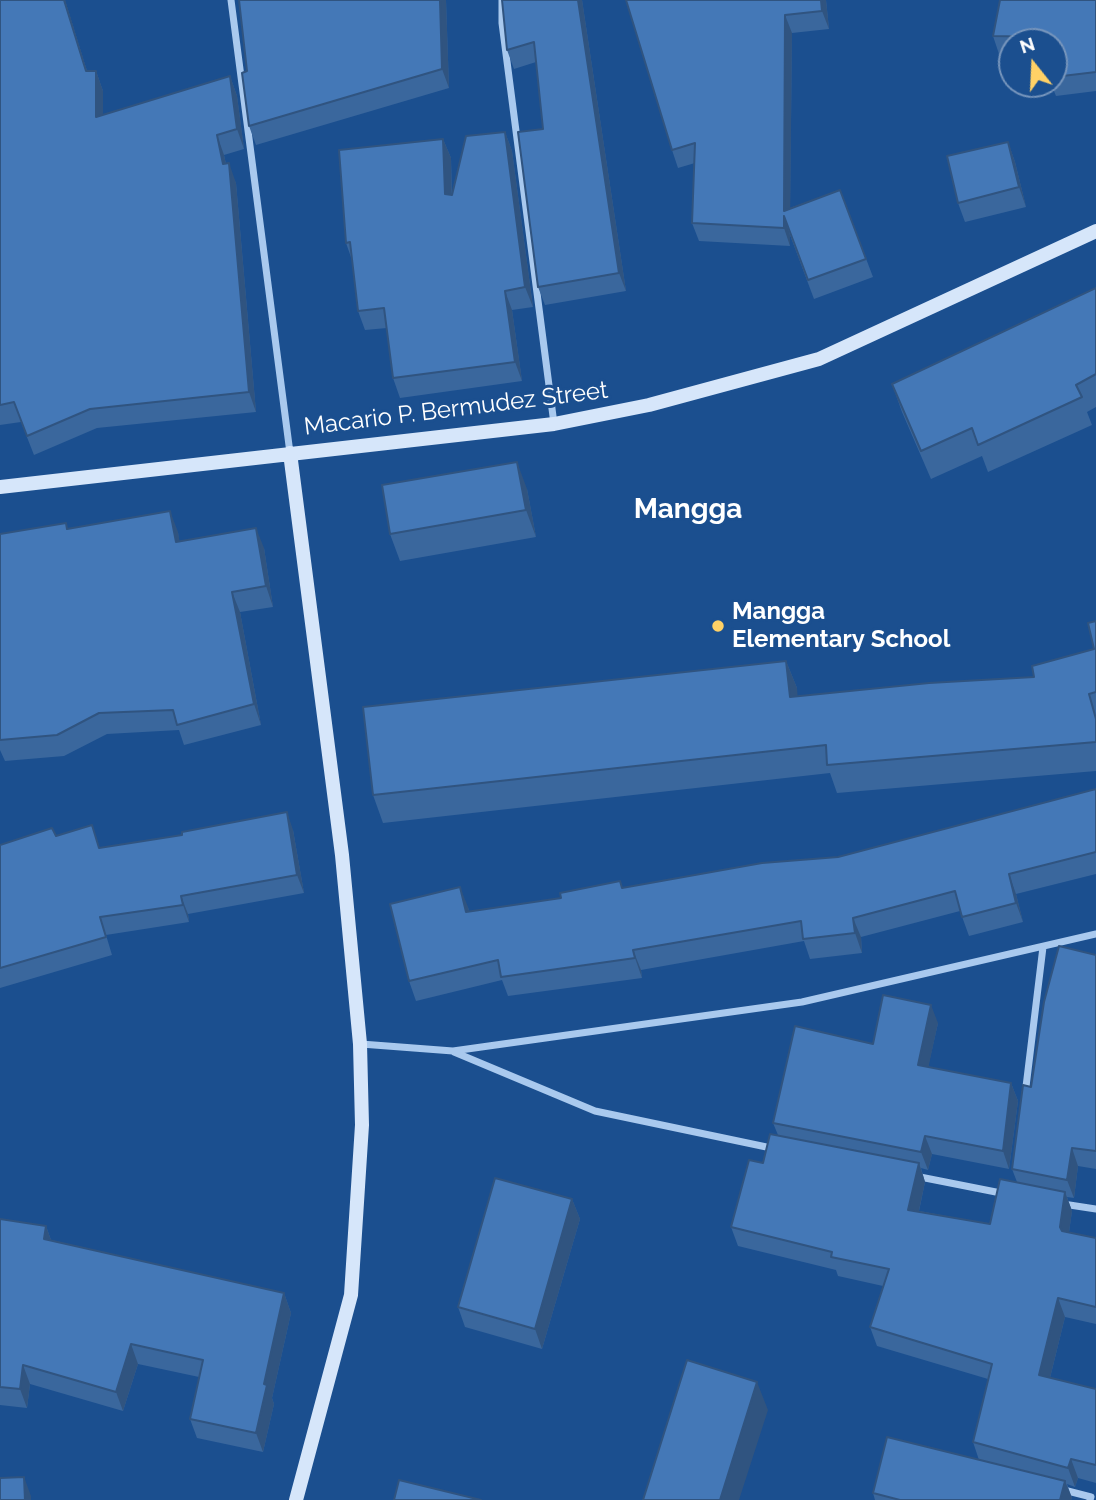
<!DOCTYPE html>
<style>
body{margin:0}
#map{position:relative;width:1096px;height:1500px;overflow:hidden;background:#1b4f8f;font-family:Raleway,sans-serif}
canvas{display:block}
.north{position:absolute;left:998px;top:28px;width:70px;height:70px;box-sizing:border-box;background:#1b4f8f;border:2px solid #7695bc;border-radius:50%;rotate:342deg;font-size:19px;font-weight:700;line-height:28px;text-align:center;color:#fff}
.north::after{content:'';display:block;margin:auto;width:24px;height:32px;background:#ffd166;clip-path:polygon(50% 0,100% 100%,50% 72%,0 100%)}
</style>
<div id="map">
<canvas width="1096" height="1500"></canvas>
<div class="north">N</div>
</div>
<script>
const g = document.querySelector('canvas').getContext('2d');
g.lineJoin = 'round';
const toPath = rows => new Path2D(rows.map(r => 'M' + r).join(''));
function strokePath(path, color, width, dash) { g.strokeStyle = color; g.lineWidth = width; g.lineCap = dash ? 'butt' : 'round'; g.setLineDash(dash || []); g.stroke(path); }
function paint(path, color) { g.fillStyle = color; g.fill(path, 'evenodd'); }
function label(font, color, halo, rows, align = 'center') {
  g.font = font + ' Raleway,sans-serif'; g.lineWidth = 6; g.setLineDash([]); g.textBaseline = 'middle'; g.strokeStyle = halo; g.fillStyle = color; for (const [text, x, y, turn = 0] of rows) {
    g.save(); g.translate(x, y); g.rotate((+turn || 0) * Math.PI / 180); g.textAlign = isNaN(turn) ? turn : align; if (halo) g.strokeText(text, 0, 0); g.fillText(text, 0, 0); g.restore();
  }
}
strokePath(toPath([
 [231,0,290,453],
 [502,0,502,23,554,424],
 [361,1044,453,1051,802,1002,1096,934],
 [454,1052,595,1111,776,1149],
 [1025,1095,1043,947],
 [915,1176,1006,1194],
 [1063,1204,1096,1209],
 [1060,1489,1091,1497,1090,1500]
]), '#a9c9ee', 7);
strokePath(toPath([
 [290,453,342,855,360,1044,362,1125,351,1295,296,1500],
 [0,487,554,424,649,405,819,359,1096,231]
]), '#d6e6fa', 14);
paint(toPath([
 [0,0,65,0,87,71,96,71,103,91,103,115,230,76,237,96,244,149,224,155,226,164,236,183,256,412,97,428,34,455,21,422,0,425],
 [446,0,449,88,256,145,249,126,247,71],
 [582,0,626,291,545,305,538,287,543,129,536,62,514,69,507,50],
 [626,0,826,0,829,29,792,33,790,208,840,190,873,277,814,299,790,235,790,246,699,241,692,223,695,163,678,168,672,150],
 [1096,0,1096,91,1056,96,1051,84,1054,84,1054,42,1012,42,1012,55,999,54,993,36],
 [505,132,512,151,533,307,512,310,522,381,400,398,393,378,387,328,365,330,358,311,352,260,346,243,443,139,451,158,452,195],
 [1008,142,1015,162,1026,207,965,222,958,203],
 [1096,288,1096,407,1087,412,1092,425,988,472,982,456,931,479,902,412,892,384],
 [527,489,536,537,400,561,390,534],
 [68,529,178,532,179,542,264,548,273,607,240,612,261,725,184,745,179,730,107,734,64,756,5,761,0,750,0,534],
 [1096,621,1096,771,837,793,830,773,383,823,373,795,786,661,797,688,797,697,1034,677,1094,649],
 [1096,789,1096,874,1016,894,1023,922,969,936,960,911,861,937,862,953,810,959,804,941,641,970,642,978,508,996,502,980,416,1001,409,981,468,907,469,912,623,888,838,857],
 [293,830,304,893,188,914,189,922,106,935,112,955,0,988,0,845,56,836,100,848],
 [1096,955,1096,1169,1078,1166,1074,1198,1067,1197,1072,1211,1069,1232,1096,1238,1096,1324,1065,1317,1050,1378,1096,1389,1096,1483,1078,1478,1075,1487,1067,1484,1072,1498,1071,1500,875,1500,873,1493,979,1460,973,1442,988,1379,877,1346,870,1327,883,1286,838,1276,836,1270,738,1246,731,1227,778,1135,773,1123,873,1044,938,1023,928,1067,1011,1083,1018,1101,1009,1169,932,1154,928,1170,921,1168,925,1182,919,1211,990,1224,1017,1182,1012,1169,1031,1087],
 [572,1199,580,1219,542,1349,465,1327,458,1307],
 [0,1219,46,1226,51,1240,284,1293,291,1313,272,1398,274,1404,263,1452,197,1438,190,1419,199,1377,138,1364,123,1411,30,1384,27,1408,0,1405]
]), '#3a679d');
paint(toPath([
 [64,0,65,0,93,91,86,71],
 [440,0,446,0,449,88,442,69],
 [578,0,582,0,626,291,619,273],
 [821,0,826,0,829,29,822,11],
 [785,15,792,33,790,229,784,211],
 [96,71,103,91,103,136,96,117],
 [230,76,237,96,244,149,237,129],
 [505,132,512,151,533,307,525,287],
 [217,135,224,155,230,183,223,164],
 [443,139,451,158,452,214,445,194],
 [1008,142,1015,162,1026,207,1019,187],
 [229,163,236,183,256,412,249,392],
 [784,216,790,235,790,246,784,228],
 [505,291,512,310,522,381,515,362],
 [517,462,527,489,536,537,526,510],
 [170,511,178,532,183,563,176,542],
 [256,528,264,548,273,607,266,586],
 [232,592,240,612,261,725,254,704],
 [786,661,797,688,800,725,790,697],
 [287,812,293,830,304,893,297,875],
 [1009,874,1016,894,1023,922,1016,903],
 [460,887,468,907,474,932,466,912],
 [181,896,188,914,189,922,183,905],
 [853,918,861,937,862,953,855,933],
 [633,950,641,970,642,978,635,958],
 [931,1005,938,1023,925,1083,918,1065],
 [1011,1083,1018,1101,1009,1169,1003,1151],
 [925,1136,932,1154,928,1170,921,1152],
 [1072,1148,1078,1166,1074,1198,1067,1180],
 [919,1163,925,1182,915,1229,908,1210],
 [1065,1192,1072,1211,1067,1246,1060,1227],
 [572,1199,580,1219,542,1349,535,1329],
 [46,1226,53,1246,44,1239],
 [284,1293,291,1313,272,1398,274,1404,263,1452,256,1433,264,1384],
 [1058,1298,1065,1317,1046,1394,1039,1375],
 [131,1344,138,1364,123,1411,116,1392],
 [23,1365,30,1384,27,1408,20,1389],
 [757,1382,768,1410,739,1500,720,1500],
 [1071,1459,1078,1478,1075,1487,1068,1468],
 [24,1477,31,1496,31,1500,25,1500],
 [1065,1481,1072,1498,1071,1500,1060,1500]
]), '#305480');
const building = toPath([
 [0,0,64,0,86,71,96,71,96,117,230,76,237,129,217,135,223,164,229,163,249,392,90,409,27,436,14,402,0,405,0,0],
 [239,0,440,0,442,69,249,126,242,73,247,71,239,0],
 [502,0,578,0,619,273,538,287,518,132,543,129,534,42,507,50,502,0],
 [626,0,821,0,822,11,785,15,784,211,840,190,866,259,808,280,784,216,784,228,692,223,695,143,672,150,626,0],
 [1000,0,1096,0,1096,72,1054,77,1054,42,1045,42,1044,37,993,36,1000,0],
 [505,132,525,287,505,291,515,362,393,378,384,308,358,311,350,242,346,243,339,150,443,139,445,194,452,195,466,136,505,132],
 [1008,142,1019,187,958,203,947,156,1008,142],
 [1096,288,1096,374,1076,385,1082,397,978,445,972,428,921,451,892,384,1096,288],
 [517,462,526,510,390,534,382,485,517,462],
 [170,511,176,542,256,528,266,586,232,592,254,704,177,725,173,710,99,713,57,735,0,740,0,534,66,523,67,529,170,511],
 [1096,621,1096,692,1089,694,1096,719,1096,742,827,765,826,745,373,795,363,707,786,661,790,697,929,683,1034,677,1032,666,1094,649,1088,623,1096,621],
 [1096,789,1096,852,1009,874,1016,903,962,917,955,891,853,918,855,933,803,939,801,921,633,950,635,958,501,977,498,960,409,981,390,904,460,887,466,912,561,898,560,893,620,881,622,888,762,863,838,857,1096,789],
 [287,812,297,875,181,896,183,905,100,917,106,937,0,968,0,845,52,828,56,836,92,825,99,848,182,835,182,832,287,812],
 [1059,946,1096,955,1096,1151,1072,1148,1067,1180,1012,1169,1023,1085,1031,1087,1044,1002,1059,946],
 [883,995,931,1005,918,1065,1011,1083,1003,1151,925,1136,921,1152,773,1123,795,1026,873,1044,883,995],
 [770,1134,919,1163,908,1210,990,1224,1000,1179,1065,1192,1060,1227,1062,1231,1096,1238,1096,1307,1058,1298,1039,1375,1096,1389,1096,1465,1071,1459,1068,1468,973,1442,992,1364,870,1327,889,1269,831,1257,832,1252,731,1227,749,1160,763,1163,770,1134],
 [495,1178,572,1199,535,1329,458,1307,495,1178],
 [0,1219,46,1226,44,1239,284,1293,264,1384,267,1385,256,1433,190,1419,203,1360,131,1344,116,1392,23,1365,20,1389,0,1387,0,1219],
 [687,1360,757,1382,720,1500,643,1500,687,1360],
 [887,1437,1065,1481,1060,1500,900,1500,873,1493,887,1437],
 [24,1477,25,1500,0,1500,0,1478,24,1477],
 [399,1480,481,1500,394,1500,399,1480]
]);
paint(building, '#4478b7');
strokePath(building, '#305480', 2);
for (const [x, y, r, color] of [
 [718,626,7,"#ffd166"]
]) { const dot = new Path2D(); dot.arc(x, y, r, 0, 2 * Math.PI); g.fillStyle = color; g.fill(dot); strokePath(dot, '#1b4f8f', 2.5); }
label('24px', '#fff', '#1b4f8f', [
 ["Macario P. Bermudez Street",456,409,-7]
]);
label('bold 24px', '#fff', '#1b4f8f', [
 ["Mangga",732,612],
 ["Elementary School",732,640]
], 'left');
label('bold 28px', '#fff', '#1b4f8f', [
 ["Mangga",688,510]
]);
</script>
